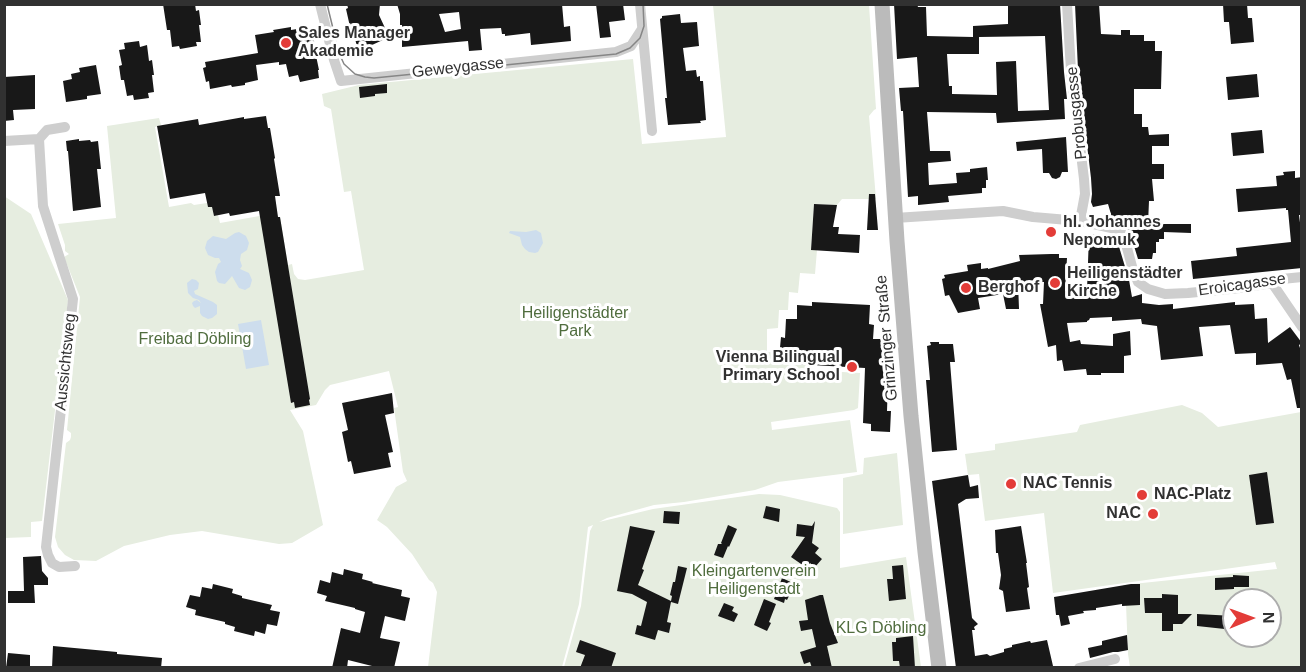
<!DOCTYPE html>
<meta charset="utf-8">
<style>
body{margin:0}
#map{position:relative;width:1306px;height:672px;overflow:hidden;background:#fff;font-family:Helvetica,sans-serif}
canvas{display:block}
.frame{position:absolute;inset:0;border:6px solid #313131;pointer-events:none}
.north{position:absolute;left:1222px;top:588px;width:60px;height:60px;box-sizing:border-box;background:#fff;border:2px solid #adadad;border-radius:50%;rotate:89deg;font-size:16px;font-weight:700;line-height:24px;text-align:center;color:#313131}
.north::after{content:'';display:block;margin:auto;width:21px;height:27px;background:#e33c38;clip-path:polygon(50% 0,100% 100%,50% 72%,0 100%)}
</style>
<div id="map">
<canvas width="1306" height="672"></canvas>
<div class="frame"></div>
<div class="north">N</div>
</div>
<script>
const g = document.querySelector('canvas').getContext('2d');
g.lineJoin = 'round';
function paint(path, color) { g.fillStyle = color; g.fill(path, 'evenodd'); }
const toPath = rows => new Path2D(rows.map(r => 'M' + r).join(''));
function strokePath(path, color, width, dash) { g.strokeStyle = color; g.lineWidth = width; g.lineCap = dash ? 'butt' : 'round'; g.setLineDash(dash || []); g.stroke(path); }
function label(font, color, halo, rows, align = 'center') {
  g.font = font + ' Helvetica,sans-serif'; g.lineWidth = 6; g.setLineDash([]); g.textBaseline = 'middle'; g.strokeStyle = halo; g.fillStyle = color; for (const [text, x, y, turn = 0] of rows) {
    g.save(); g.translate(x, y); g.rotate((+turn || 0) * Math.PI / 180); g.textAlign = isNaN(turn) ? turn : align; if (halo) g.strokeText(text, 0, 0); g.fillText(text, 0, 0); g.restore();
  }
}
paint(toPath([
 [713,5,869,5,876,109,874,110,869,116,876,199,842,199,837,205,814,204,811,249,817,250,815,274,800,273,798,293,789,292,788,310,779,310,778,328,767,329,767,352,780,353,780,358,794,359,794,364,808,365,808,370,860,373,858,408,854,410,771,422,772,430,850,420,857,472,778,482,755,490,684,502,654,505,607,518,599,522,653,509,759,494,780,495,837,508,840,512,840,568,906,557,921,667,564,667,581,606,590,531,593,525,588,527,579,604,562,667,428,667,437,592,433,583,429,580,412,554,387,527,377,520,396,487,407,481,403,472,394,408,398,407,389,371,330,385,325,390,316,405,290,410,303,431,323,525,292,543,279,544,202,531,170,535,124,546,96,561,74,560,65,555,58,547,55,537,66,443,70,440,71,437,71,433,67,430,80,297,64,257,69,254,65,251,65,245,58,224,116,218,107,126,159,118,161,125,155,127,169,207,191,203,194,205,207,203,208,207,212,207,214,216,218,215,220,223,265,215,266,220,280,217,288,265,292,264,294,274,298,279,305,280,364,270,351,191,344,192,331,109,324,106,322,94,359,85,633,59,642,144,726,137],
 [4,196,31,214,68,300,42,521,31,522,31,537,5,538],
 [1182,405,1202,413,1218,427,1301,412,1301,667,1130,667,1128,654,1126,604,1123,585,1277,569,1275,562,1053,593,1044,513,985,521,979,474,968,475,965,454,995,450,995,444,1077,432,1080,425],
 [1234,600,1270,600,1270,636,1234,636],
 [897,453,903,525,843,534,843,478,863,474,864,458]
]), '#e6ede0');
paint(toPath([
 [536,230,541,233,543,243,538,252,535,253,529,252,525,249,522,245,520,237,509,233,510,231,526,232],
 [239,232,246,236,249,243,247,250,241,254,240,260,242,266,240,269,249,273,252,280,250,287,245,290,239,288,232,276,225,284,219,283,217,281,215,272,218,264,221,262,219,258,215,258,208,255,205,248,207,241,213,236,226,239,235,233],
 [192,279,196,280,199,283,198,289,194,291,195,294,213,302,217,305,217,314,212,318,208,319,202,316,200,313,200,306,195,308,193,306,192,303,194,301,197,300,201,303,199,300,193,298,188,293,187,283],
 [261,320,269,365,246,369,238,324]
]), '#cddded');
paint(toPath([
 [163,4,195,4,196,11,199,10,201,25,199,25,201,42,196,42,197,46,180,49,179,46,172,47,170,30,167,30],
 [347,4,380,4,379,15,385,28,385,39,372,45,367,45,366,44,357,46,355,39,353,40,346,9,348,8],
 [397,4,481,4,481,6,499,4,562,4,564,27,570,26,571,41,531,45,530,33,505,36,505,34,502,34,501,28,480,29,482,50,469,51,468,41,402,47,402,25,400,25,400,14],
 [459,12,461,29,445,32,439,14],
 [596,4,623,4,625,20,609,22,611,37,600,38],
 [894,4,917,4,918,7,926,7,927,36,973,37,973,26,1008,24,1008,4,1060,4,1064,72,1067,99,1064,99,1065,119,997,123,996,113,927,112,930,151,950,151,951,161,928,163,929,185,957,183,956,173,970,172,970,169,987,167,988,180,986,180,986,188,982,188,982,193,948,196,949,202,918,205,918,196,908,197,903,111,901,111,899,88,919,87,917,57,897,59],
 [1045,36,1049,110,1018,111,1016,61,996,62,997,95,952,94,952,86,949,86,947,54,979,54,979,37],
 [1075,4,1099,4,1101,34,1121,35,1121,30,1130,30,1130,35,1144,35,1144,41,1155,41,1155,51,1162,51,1161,89,1134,89,1134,114,1142,114,1142,127,1148,127,1149,135,1169,134,1169,146,1152,146,1152,164,1164,164,1164,179,1152,179,1154,201,1149,201,1148,224,1191,224,1191,233,1164,232,1164,239,1159,239,1159,242,1156,242,1156,253,1153,253,1152,259,1138,259,1130,233,1125,226,1113,221,1108,204,1093,207,1091,202,1092,194,1091,178,1078,70],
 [1223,4,1247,4,1248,18,1252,18,1254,42,1231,44,1229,22,1224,22],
 [680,14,681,23,697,22,699,46,683,48,686,71,696,70,697,77,700,76,700,81,703,81,706,120,700,121,701,123,668,125,665,98,667,98,660,19,662,18,662,16],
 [291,27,291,30,309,27,311,36,313,36,315,46,314,46,319,70,318,70,319,78,300,82,298,75,289,77,286,64,279,65,279,62,256,65,258,80,245,83,245,85,232,87,231,85,210,89,209,81,206,82,203,68,206,67,205,62,258,53,255,35,274,32,273,30],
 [139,41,140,47,147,45,149,61,152,60,154,75,152,75,154,92,148,93,149,98,134,100,133,95,127,96,124,80,121,80,119,66,122,65,119,50,125,49,124,43],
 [96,65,101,94,87,96,87,99,66,102,63,81,72,79,71,74,80,72,79,68],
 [1257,74,1259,97,1228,100,1226,77],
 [35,75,35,109,13,110,14,120,4,121,4,77],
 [387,84,387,93,375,94,375,96,360,98,359,87],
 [266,116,268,128,270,128,275,158,274,159,280,196,275,196,278,217,280,217,310,399,309,400,310,405,295,408,294,402,291,403,259,211,230,216,229,213,214,216,212,207,208,207,205,193,170,199,157,126,198,119,199,125,244,117,244,119],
 [1262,130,1264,153,1233,156,1231,133],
 [1066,137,1068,172,1062,172,1060,177,1056,179,1052,178,1049,173,1043,173,1042,149,1017,151,1016,142],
 [79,139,79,141,90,140,91,142,98,141,101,169,97,169,101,207,73,211,68,151,67,151,66,141],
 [1295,171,1295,178,1302,177,1302,215,1299,215,1302,238,1302,268,1193,279,1191,261,1237,256,1236,248,1291,242,1288,210,1286,210,1286,208,1238,212,1236,189,1277,186,1276,176,1284,175,1283,172],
 [869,194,875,194,878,230,867,230],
 [814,204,837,205,833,227,839,227,838,234,860,235,859,253,811,250],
 [1105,234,1113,236,1117,240,1129,280,1132,297,1142,294,1142,303,1159,305,1173,304,1173,309,1235,302,1235,305,1254,304,1255,319,1267,318,1268,343,1290,327,1302,343,1299,345,1302,354,1302,408,1297,408,1291,379,1287,380,1282,363,1256,365,1256,353,1235,354,1230,325,1199,327,1203,356,1161,360,1157,326,1142,324,1141,319,1112,321,1112,317,1090,318,1089,320,1087,321,1087,322,1067,323,1070,342,1080,340,1081,344,1113,346,1113,334,1130,331,1131,355,1124,356,1124,373,1101,373,1101,375,1087,375,1086,369,1064,371,1062,360,1057,361,1056,345,1048,347,1040,304,1043,304,1044,282,1018,282,1019,309,1006,309,1003,294,978,298,980,309,958,313,949,295,945,296,942,279,945,278,944,275,968,271,967,265,981,263,981,269,988,268,988,269,1020,261,1019,255,1051,254,1059,254,1059,258,1067,258,1065,291,1087,290,1089,235],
 [812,302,870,305,869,324,874,325,873,339,887,339,885,380,888,380,887,411,891,411,890,432,871,431,871,424,863,423,865,368,794,364,794,359,779,358,781,337,785,338,786,319,797,319,797,305,812,306],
 [930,342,939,342,939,344,953,344,955,362,950,362,957,450,932,452,926,380,930,380,927,346,931,345],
 [392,393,394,413,385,415,393,452,388,453,391,467,354,474,351,461,348,462,342,432,348,430,342,403],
 [1267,472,1274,523,1256,525,1249,475],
 [968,475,970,487,978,485,979,498,966,499,958,504,972,618,978,624,974,627,975,630,972,630,975,656,987,654,990,656,1004,652,1004,649,1012,647,1012,645,1030,641,1031,643,1047,640,1053,666,1047,668,956,668,932,481],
 [766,506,780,509,779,522,763,518],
 [664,511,680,512,679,524,663,523],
 [815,521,812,543,819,548,815,553,822,559,815,567,810,563,806,569,804,566,791,557,805,537,796,536,797,524,812,526],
 [728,525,737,529,729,547,728,546,723,558,714,555,718,544,722,544,721,543],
 [630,526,655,531,642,569,644,570,638,585,671,601,672,596,670,595,673,582,675,582,678,566,687,568,678,604,671,602,667,622,671,623,669,633,658,630,655,640,635,634,637,625,641,626,647,602,632,594,617,591],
 [1021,526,1027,563,1026,563,1029,587,1027,588,1030,609,1006,612,1003,591,999,589,1001,575,998,553,996,553,995,530],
 [41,556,42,571,48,578,48,585,34,585,35,603,8,603,8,591,24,591,23,557],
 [903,565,906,599,889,601,887,579,893,579,892,566],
 [344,569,363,574,362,579,373,582,372,583,402,590,401,596,410,598,405,621,385,616,380,638,400,642,394,668,380,668,348,660,347,668,332,668,341,628,360,633,365,612,355,609,355,608,325,601,327,596,317,593,320,580,330,583,332,572,343,575],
 [1233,575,1249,576,1249,587,1234,587,1234,589,1215,590,1215,578,1233,577],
 [782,578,795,584,787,600,785,599,784,603,774,599],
 [213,584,233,589,232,593,242,596,242,598,272,605,270,610,280,612,277,626,267,624,265,634,255,631,254,636,234,631,235,627,225,624,225,622,195,615,196,610,186,607,190,595,200,597,202,587,212,589],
 [1131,584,1140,584,1140,605,1122,606,1122,604,1096,608,1096,610,1083,611,1084,613,1068,616,1070,624,1061,626,1059,615,1056,615,1054,597],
 [1162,594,1178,595,1178,614,1192,614,1182,624,1173,624,1173,631,1162,631,1162,613,1145,613,1144,598,1162,598],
 [820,595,823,595,830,623,838,643,827,646,832,668,812,668,810,662,804,664,800,652,816,647,812,629,801,631,799,621,808,620,805,600],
 [764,599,776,604,769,622,771,623,767,631,754,625],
 [724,603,734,607,732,611,738,614,734,622,718,616],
 [1197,614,1234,616,1234,630,1197,626],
 [1127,635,1128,650,1118,652,1113,652,1090,658,1088,648,1102,645,1102,641],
 [913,636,915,668,900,668,899,661,893,661,892,642,896,642,896,638],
 [580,640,616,653,611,668,580,668,585,655,576,652],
 [53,646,117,652,117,654,162,658,161,668,52,668],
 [8,653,30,655,30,668,6,668]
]), '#181818');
strokePath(toPath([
 [320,4,334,60,341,81,616,52,631,46,642,29],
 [640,4,652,131],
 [1067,4,1071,71,1084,179,1085,194,1080,221],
 [39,139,43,206,73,299,46,547,48,555,52,563,59,567,75,566],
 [4,141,39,139,47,130,65,127],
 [895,218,1003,211,1033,217,1080,221,1116,229,1121,232,1124,237,1133,270,1138,282,1148,289,1165,294,1188,293,1240,288,1272,283,1282,279,1302,277],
 [1272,283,1302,327],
 [1079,668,1115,659]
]), '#cecece', 10);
strokePath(toPath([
 [882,4,897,241,911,416,925,552,939,668]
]), '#bbb', 15);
strokePath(toPath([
 [327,4,339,53,344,64,355,74,365,77,374,78,616,54,630,48,640,38,644,26,643,4]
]), '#868686', 1.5);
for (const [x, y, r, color] of [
 [286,43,6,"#e33c38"],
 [1051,232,6,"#e33c38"],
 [1055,283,6,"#e33c38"],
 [966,288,6,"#e33c38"],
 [852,367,6,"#e33c38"],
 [1011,484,6,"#e33c38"],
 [1142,495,6,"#e33c38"],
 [1153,514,6,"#e33c38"]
]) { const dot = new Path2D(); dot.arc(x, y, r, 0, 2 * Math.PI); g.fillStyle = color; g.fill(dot); strokePath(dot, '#fff', 2); }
label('bold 16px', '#313131', '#fff', [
 ["Sales Manager",298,34],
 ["Akademie",298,52],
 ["hl. Johannes",1063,223],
 ["Nepomuk",1063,241],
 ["Heiligenstädter",1067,274],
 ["Kirche",1067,292],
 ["Berghof",978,288],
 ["Vienna Bilingual",840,358,"right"],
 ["Primary School",840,376,"right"],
 ["NAC Tennis",1023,484],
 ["NAC-Platz",1154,495],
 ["NAC",1141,514,"right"]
], 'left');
label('16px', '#313131', '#fff', [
 ["Geweygasse",458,68,-6],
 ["Probusgasse",1077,113,-96],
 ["Eroicagasse",1242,285,-8],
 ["Grinzinger Straße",887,338,-95],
 ["Aussichtsweg",66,362,-84]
]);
label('16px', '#506d3e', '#fff', [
 ["Heiligenstädter",575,314],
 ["Park",575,332],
 ["Freibad Döbling",195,340],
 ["Kleingartenverein",754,572],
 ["Heiligenstadt",754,590],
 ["KLG Döbling",881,629]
]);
</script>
